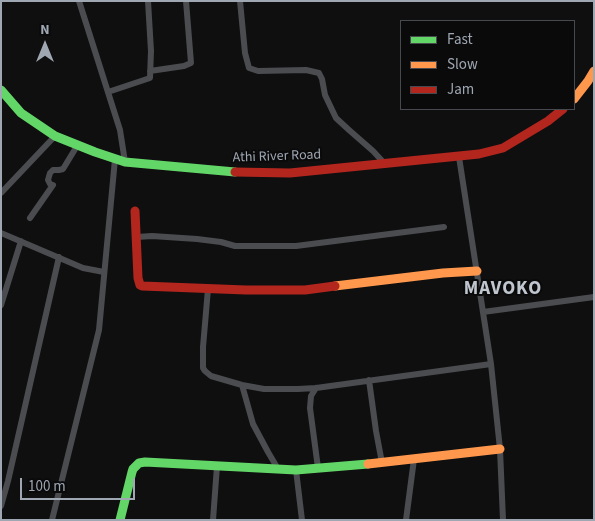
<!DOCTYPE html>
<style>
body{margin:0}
#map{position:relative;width:595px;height:521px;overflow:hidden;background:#0f0f10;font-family:"Source Sans 3",sans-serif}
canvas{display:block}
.frame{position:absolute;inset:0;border:2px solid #9fa7b2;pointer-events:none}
.legend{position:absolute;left:400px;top:20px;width:175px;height:90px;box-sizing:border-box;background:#0a0a0b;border:1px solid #46494e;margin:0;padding:6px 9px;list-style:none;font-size:15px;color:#9fa7b2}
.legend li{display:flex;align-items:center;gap:10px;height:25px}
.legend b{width:25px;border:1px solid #46494e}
.north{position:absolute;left:20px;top:20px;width:50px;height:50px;-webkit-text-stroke:4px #0a0a0b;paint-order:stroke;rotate:0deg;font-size:14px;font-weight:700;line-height:20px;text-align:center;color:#9fa7b2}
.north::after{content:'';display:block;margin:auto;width:18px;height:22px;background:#9fa7b2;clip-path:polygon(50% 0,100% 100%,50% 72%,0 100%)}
.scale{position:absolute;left:20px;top:478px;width:115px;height:22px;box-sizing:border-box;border:2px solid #9fa7b2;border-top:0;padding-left:6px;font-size:15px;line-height:18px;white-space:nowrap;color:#9fa7b2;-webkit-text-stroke:4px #0a0a0b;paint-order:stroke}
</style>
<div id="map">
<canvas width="595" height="521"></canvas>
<div class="frame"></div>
<ul class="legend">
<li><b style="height:6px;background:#63d668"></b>Fast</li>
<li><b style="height:6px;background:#ff974d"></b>Slow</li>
<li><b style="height:6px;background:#b3261e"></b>Jam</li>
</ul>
<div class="north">N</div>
<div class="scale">100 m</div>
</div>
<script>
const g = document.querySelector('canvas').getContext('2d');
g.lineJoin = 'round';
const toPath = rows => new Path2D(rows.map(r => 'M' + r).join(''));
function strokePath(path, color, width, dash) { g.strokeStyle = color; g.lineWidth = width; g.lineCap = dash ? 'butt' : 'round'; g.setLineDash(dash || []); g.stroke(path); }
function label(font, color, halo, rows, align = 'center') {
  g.font = font + ' "Source Sans 3",sans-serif'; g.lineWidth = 4; g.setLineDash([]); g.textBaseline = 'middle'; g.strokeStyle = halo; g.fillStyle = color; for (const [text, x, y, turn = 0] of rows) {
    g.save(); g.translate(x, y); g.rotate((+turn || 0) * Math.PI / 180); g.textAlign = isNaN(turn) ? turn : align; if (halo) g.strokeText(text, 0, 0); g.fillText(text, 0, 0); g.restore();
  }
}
strokePath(toPath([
 [79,1,120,130,125,162],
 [240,1,245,53,249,68,258,71,306,70,319,73,322,79,325,95,336,118,349,130,373,151,385,164],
 [150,71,184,66,191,63,186,1],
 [108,92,150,78,151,51,148,1],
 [459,157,491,364,500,449,503,520],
 [1,193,55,136],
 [30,218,53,185,50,184,48,180,50,173,53,170,59,170,63,169,77,146],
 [1,233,83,268,104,272],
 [137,237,152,236,197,239,221,242,235,246,296,246,444,227],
 [208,289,203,347,203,368,205,371,211,376,242,385,264,389,298,389,316,388,491,364],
 [1,305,21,241],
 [483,312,594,297],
 [369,380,376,431,382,463],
 [242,385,253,424,268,452,278,469],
 [316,388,311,396,310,408,318,468],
 [296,470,302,520],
 [1,506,8,481,59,257],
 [52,520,99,330,115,159],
 [213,520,217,466],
 [406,520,414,459]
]), '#4a4c4f', 6);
strokePath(toPath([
 [1,90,21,113,55,136,95,152,125,162,235,172],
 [120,520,132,472,133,469,139,463,145,462,296,470,368,464]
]), '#63d668', 9);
strokePath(toPath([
 [574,99,588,81,594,71],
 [335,286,443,273,477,271],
 [368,464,500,449]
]), '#ff974d', 9);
strokePath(toPath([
 [235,172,290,173,479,154,503,148,548,121,563,109],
 [135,211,138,278,140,285,142,286,246,290,305,290,335,286]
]), '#b3261e', 9);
label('14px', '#9fa7b2', '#0a0a0b', [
 ["Athi River Road",277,157,-2]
]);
g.letterSpacing = '1px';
label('bold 19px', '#c0c6ce', '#0a0a0b', [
 ["MAVOKO",503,290]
]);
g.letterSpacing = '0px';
</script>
